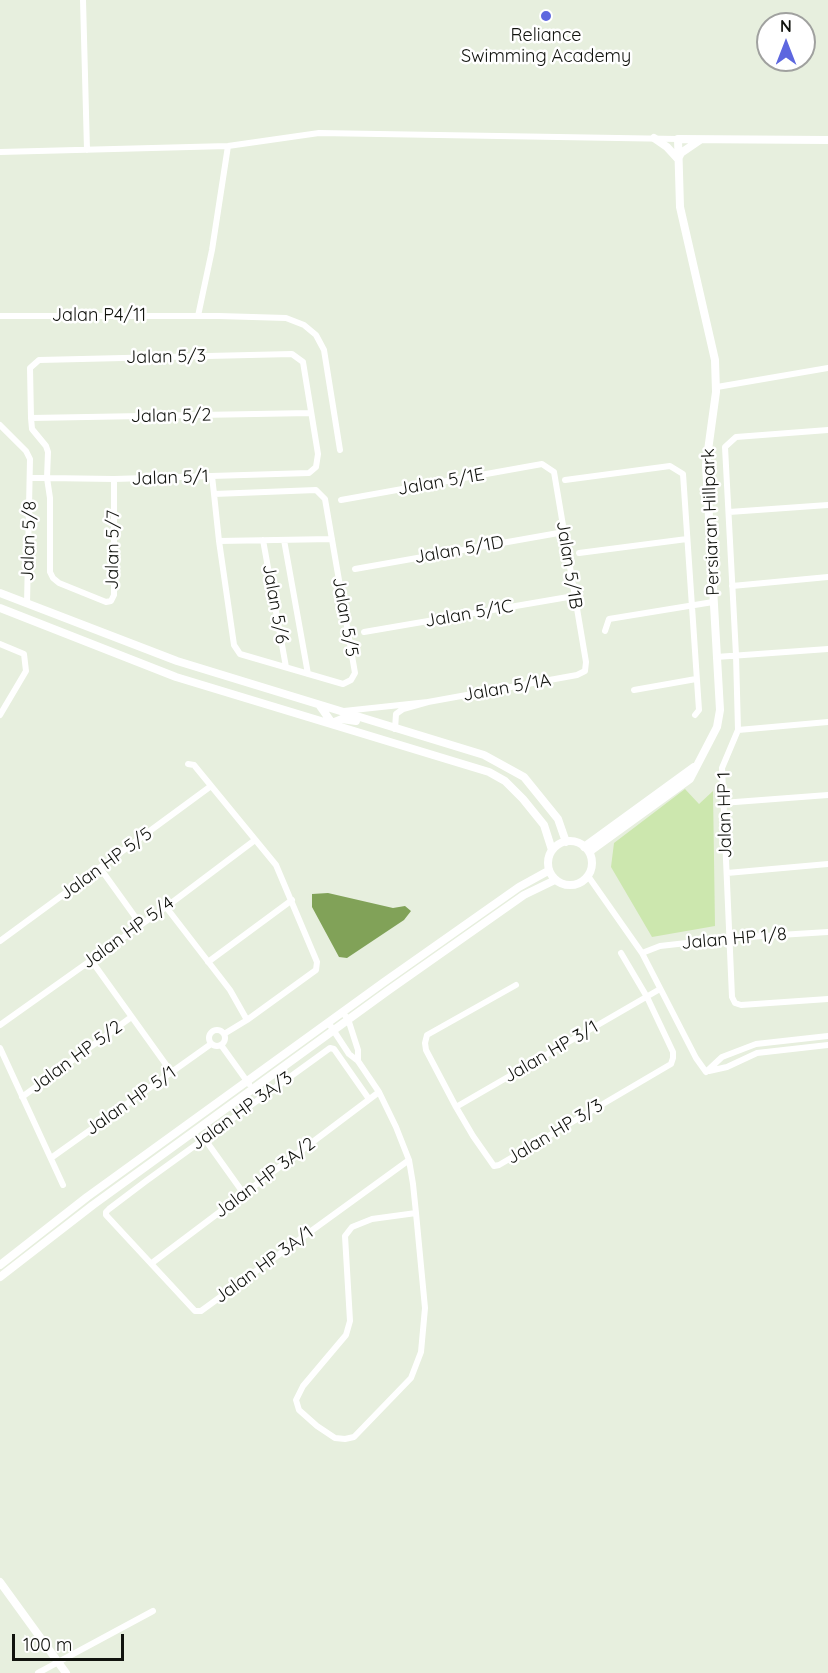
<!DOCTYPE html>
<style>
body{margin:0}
#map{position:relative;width:828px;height:1673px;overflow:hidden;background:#e7efde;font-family:Quicksand,sans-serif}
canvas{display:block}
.north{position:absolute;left:756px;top:12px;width:60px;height:60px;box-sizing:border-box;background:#fff;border:2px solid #a0a19f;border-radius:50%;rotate:0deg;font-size:16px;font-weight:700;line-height:24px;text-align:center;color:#11130e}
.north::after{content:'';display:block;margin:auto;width:21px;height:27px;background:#5d67df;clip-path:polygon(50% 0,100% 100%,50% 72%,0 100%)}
.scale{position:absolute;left:12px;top:1634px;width:112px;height:27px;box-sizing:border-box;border:3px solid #11130e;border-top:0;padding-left:8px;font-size:18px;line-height:21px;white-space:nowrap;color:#11130e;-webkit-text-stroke:4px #fff;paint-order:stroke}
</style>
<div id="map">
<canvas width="828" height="1673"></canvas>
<div class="north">N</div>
<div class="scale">100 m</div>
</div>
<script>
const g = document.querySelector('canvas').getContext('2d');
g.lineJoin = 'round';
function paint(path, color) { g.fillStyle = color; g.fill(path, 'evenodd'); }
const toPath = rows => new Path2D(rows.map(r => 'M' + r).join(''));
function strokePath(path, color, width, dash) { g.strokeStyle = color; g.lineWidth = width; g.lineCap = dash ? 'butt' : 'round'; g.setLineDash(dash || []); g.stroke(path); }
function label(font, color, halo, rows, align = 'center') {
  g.font = font + ' Quicksand,sans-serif'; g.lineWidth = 5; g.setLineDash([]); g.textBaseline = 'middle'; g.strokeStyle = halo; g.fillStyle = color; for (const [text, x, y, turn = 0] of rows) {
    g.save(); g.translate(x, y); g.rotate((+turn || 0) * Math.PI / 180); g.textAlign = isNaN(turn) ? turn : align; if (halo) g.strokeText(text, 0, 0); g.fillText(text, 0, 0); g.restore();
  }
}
paint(toPath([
 [685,789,699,804,713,791,715,926,652,937,611,867,614,843]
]), '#cce7ae');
paint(toPath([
 [328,893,393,908,405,906,411,911,404,920,347,958,339,957,312,907,312,894]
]), '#81a258');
strokePath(toPath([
 [83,0,87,150],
 [0,152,228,146,319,133,678,139],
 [0,316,219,316,286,318,304,325,316,335,324,350,340,450],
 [198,316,212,250,228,146],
 [717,387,828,368],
 [31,418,311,413],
 [0,425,26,451,30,459,27,604],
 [828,430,736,437,725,447,736,655,738,730,722,768,732,997,735,1003,741,1005,828,999],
 [212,476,214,494,219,541,234,645,240,654,343,684,351,680,355,673,325,499,316,490,214,494],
 [31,478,47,478,114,479,309,473,316,467,318,454,303,362,292,354,39,360,30,368,31,418,32,429,46,446,48,452,47,478,50,498,50,572,53,578,59,583,106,602,111,601,114,595,114,479],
 [565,480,670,466,683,474,699,710,695,715],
 [341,500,542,464,554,472,586,662,585,671,577,675,428,702],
 [729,512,828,505],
 [263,540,286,667],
 [284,540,308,674],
 [219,541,332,539],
 [579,553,687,539],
 [355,569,564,532],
 [732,586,828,577],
 [605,631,609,619,713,602],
 [364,632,574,596],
 [0,644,24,654,26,671,0,715],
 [716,657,828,649],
 [634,690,696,679],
 [344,711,428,702,403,709,396,714,395,729],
 [738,730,828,722],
 [188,764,194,765,276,865,317,962,316,970,247,1020,224,1034],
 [722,803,828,795],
 [100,868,141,925],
 [727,873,828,864],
 [588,876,642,953,696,1058,706,1072],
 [166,907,230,990,247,1020],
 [0,941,211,786],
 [642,953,660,946,731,938,828,932],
 [91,960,172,1073],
 [208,962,292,900],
 [516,985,427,1035,425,1043,426,1050,456,1107,473,1136,494,1166,499,1165,671,1064,673,1058,673,1052,647,997,621,953],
 [342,1012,348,1019,358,1050,358,1061],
 [328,1022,349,1054,358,1061,379,1092,396,1127,409,1160,413,1184,416,1213,425,1308,421,1352,411,1378,354,1437,345,1439,335,1438,317,1426,299,1410,296,1400,303,1386,346,1335,350,1321,345,1236,352,1227,372,1219,416,1213],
 [0,1025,166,907,255,840],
 '209 1038a8 8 0 1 1 16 0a8 8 0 1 1-16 0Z',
 [221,1045,249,1084],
 [0,1048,63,1185],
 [709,1071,727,1067,757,1053,828,1045],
 [706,1072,722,1057,756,1044,828,1036],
 [22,1097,130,1018],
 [369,1099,334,1049,330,1048,146,1181,109,1209,106,1212,106,1215,195,1311,201,1311,409,1160],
 [456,1107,660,989],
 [204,1138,244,1194],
 [51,1158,211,1044],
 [152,1263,379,1092],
 [38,1673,153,1611]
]), '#fff', 6);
strokePath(toPath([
 [654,138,667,147,678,159,681,153,700,140],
 [0,593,177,661,484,755,524,777,558,819,566,842],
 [0,608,176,677,489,772,505,781,523,799,544,825,552,850],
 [320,706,332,723,342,719,356,721],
 '548 863a22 22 0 1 1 44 0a22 22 0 1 1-44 0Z',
 [584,847,694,767],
 [589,852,690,779,717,727,720,710,706,465,716,392,715,360,680,207,678,139,828,140],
 [0,1265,87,1197,384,982,519,887,548,871],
 [0,1277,93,1205,389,990,524,895,555,880],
 [0,1582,66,1673]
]), '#fff', 8);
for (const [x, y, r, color] of [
 [546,16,6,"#5d67df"]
]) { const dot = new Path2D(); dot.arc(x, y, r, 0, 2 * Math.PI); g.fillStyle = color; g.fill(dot); strokePath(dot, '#fff', 2); }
label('18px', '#11130e', '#fff', [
 ["Reliance",546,36],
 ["Swimming Academy",546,57]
]);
label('18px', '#11130e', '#fff', [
 ["Jalan P4/11",99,316],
 ["Jalan 5/3",166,357,-1],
 ["Jalan 5/2",171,416,-1],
 ["Jalan 5/1",170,478,-2],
 ["Jalan 5/1E",441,482,-10],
 ["Persiaran Hillpark",711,522,-92],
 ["Jalan 5/8",29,541,-88],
 ["Jalan 5/7",113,550,-89],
 ["Jalan 5/1D",459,550,-10],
 ["Jalan 5/1B",569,565,81],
 ["Jalan 5/6",275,604,80],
 ["Jalan 5/1C",469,614,-10],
 ["Jalan 5/5",345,617,80],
 ["Jalan 5/1A",507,688,-10],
 ["Jalan HP 1",725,815,-91],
 ["Jalan HP 5/5",106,864,-36],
 ["Jalan HP 5/4",128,933,-36],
 ["Jalan HP 1/8",734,939,-5],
 ["Jalan HP 3/1",551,1052,-30],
 ["Jalan HP 5/2",76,1057,-36],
 ["Jalan HP 5/1",131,1101,-35],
 ["Jalan HP 3A/3",242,1111,-36],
 ["Jalan HP 3/3",555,1132,-31],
 ["Jalan HP 3A/2",265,1178,-37],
 ["Jalan HP 3A/1",264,1265,-36]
]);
</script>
